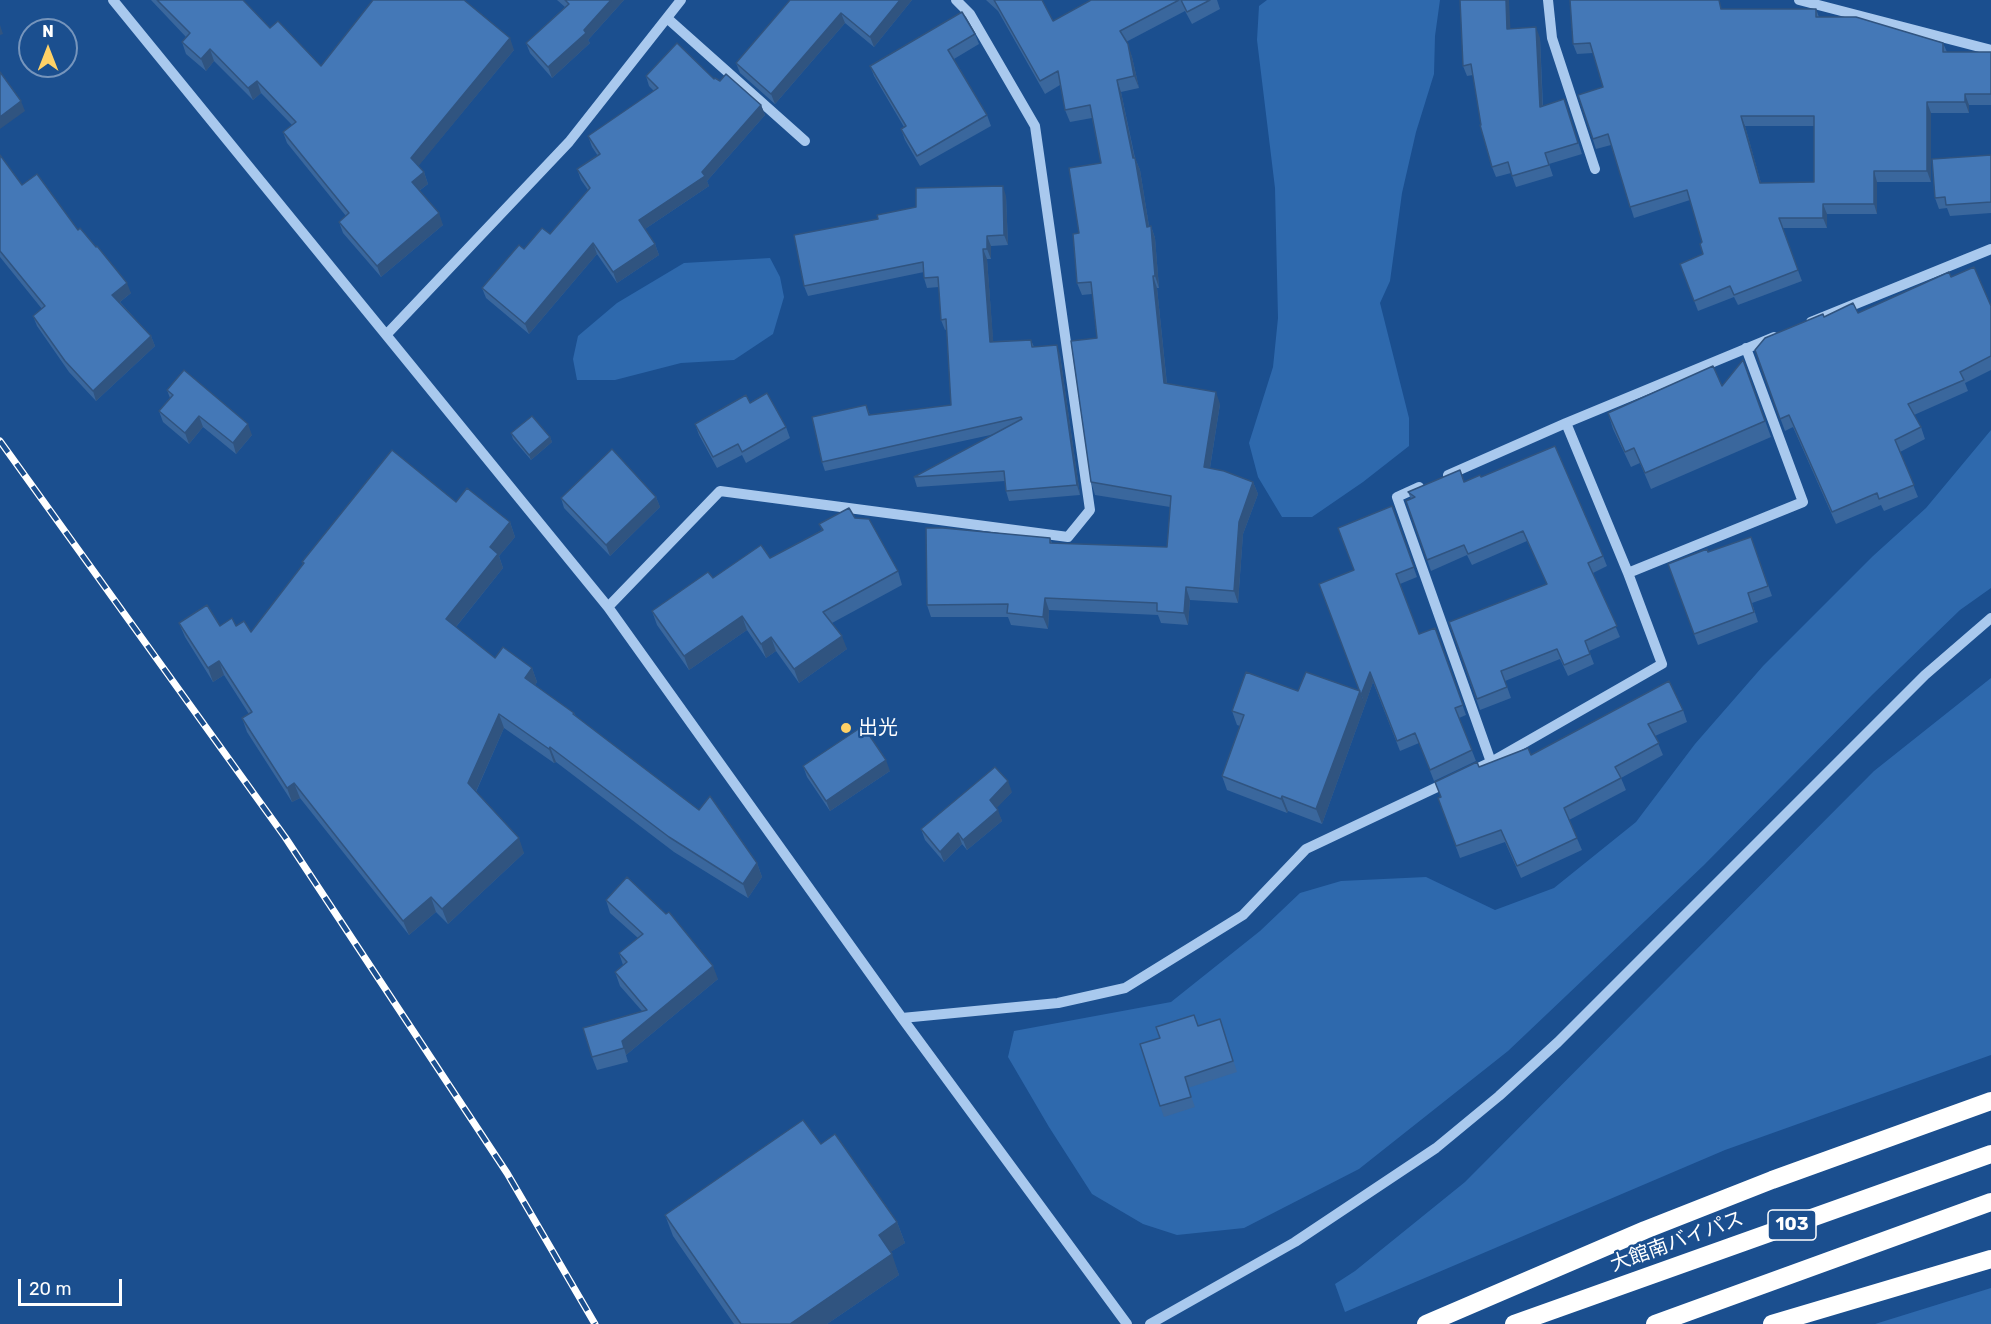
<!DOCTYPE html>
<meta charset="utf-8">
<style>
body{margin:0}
#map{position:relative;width:1991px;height:1324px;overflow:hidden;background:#1b4f8f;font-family:Rubik,sans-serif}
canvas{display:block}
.north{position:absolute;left:18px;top:18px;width:60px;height:60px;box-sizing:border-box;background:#1b4f8f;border:2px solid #7695bc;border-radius:50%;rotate:0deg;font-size:16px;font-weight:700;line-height:24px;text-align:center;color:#fff}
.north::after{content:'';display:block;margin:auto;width:21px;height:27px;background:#ffd166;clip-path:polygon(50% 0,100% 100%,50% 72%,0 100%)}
.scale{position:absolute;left:18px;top:1279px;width:104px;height:27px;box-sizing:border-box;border:3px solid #fff;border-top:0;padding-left:8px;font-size:18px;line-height:21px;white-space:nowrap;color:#fff;-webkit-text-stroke:4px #1b4f8f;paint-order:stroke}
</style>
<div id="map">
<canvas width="1991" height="1324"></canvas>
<div class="north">N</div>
<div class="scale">20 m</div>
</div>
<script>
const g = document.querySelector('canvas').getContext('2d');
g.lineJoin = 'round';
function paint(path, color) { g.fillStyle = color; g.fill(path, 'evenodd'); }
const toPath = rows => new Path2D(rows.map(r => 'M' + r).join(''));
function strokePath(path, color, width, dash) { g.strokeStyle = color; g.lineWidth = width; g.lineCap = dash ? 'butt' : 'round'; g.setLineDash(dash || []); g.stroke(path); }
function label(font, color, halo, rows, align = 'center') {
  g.font = font + ' Rubik,"Noto Sans JP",sans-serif'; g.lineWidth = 4.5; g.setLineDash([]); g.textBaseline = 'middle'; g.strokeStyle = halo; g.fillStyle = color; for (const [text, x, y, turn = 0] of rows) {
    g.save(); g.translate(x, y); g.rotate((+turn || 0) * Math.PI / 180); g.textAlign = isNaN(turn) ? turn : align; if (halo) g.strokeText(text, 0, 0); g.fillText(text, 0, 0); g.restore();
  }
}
paint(toPath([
 [1267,0,1440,0,1435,36,1434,74,1416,132,1402,193,1390,281,1380,303,1409,418,1409,446,1363,482,1312,517,1282,517,1258,477,1249,443,1273,367,1278,318,1275,188,1257,40,1259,6],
 [770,258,780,277,784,297,773,334,734,360,681,363,615,380,577,380,573,359,578,336,617,303,684,263],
 [1991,430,1991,588,1960,610,1873,694,1704,865,1508,1051,1359,1169,1244,1228,1177,1235,1143,1224,1092,1194,1049,1127,1008,1057,1014,1031,1171,1002,1260,931,1300,893,1341,881,1426,877,1495,910,1554,888,1636,822,1695,744,1763,666,1873,556,1926,508],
 [1991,678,1991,1055,1725,1150,1345,1312,1335,1284,1355,1271,1465,1182,1874,771],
 [1991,1288,1991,1324,1875,1324]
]), '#2e69ad');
strokePath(toPath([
 [113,0,608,607,902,1018,1127,1324],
 [1548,0,1552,38,1595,169],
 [1799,0,1991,50],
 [667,18,805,141],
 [1811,322,1991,249],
 [387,334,569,142,681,0],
 [1448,475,1566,423],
 [1419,487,1397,497,1491,762],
 [1628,573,1803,502,1746,348],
 [608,607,720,491,1068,537,1090,510,1035,126,970,14,956,0],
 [1472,771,1491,762,1662,664,1628,573,1566,423,1774,337],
 [902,1018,1058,1003,1125,988,1243,915,1306,849,1450,781],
 [1150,1324,1295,1242,1436,1148,1499,1096,1558,1042,1925,675,1991,618]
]), '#a9c9ee', 10);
strokePath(toPath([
 [1426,1324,1645,1230,1772,1180,1991,1101],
 [1514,1324,1991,1154],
 [1655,1324,1991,1202],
 [1772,1324,1991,1259]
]), '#fff', 18);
const rail = toPath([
 [0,441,285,837,507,1173,595,1324]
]);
strokePath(rail, '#fff', 7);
strokePath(rail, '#1b4f8f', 4.5, [14]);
paint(toPath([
 [151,0,243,0,270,28,321,66,514,50,418,166,424,172,428,184,419,191,443,225,381,277,343,233,339,222,346,216,287,143,283,132,292,125,261,93,253,100,214,61,206,71,186,54,182,42,186,37],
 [557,0,624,0,588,40,590,43,552,78,530,53,526,43,565,7],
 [790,0,912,0,874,47,845,23,775,104,740,73,736,63],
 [986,0,1042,0,1053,21,1091,0,1217,0,1220,9,1192,24,1185,11,1126,42,1132,57,1139,88,1121,92,1135,158,1140,170,1149,226,1151,226,1155,238,1159,288,1157,288,1167,384,1220,404,1210,468,1253,482,1258,494,1243,534,1238,603,1190,600,1188,625,1161,623,1158,615,1049,610,1048,629,1011,625,1008,617,931,617,927,605,1050,538,1052,543,1167,547,1170,507,1095,495,1091,482,1097,338,1092,294,1082,295,1077,283,1079,233,1101,163,1092,118,1070,122,1065,110,1060,85,1045,94,998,11],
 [1723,9,1816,9,1819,17,1943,43,1947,52,1991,52,1991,105,1969,105,1969,113,1931,113,1931,182,1877,182,1877,214,1827,214,1827,228,1782,228,1802,281,1738,305,1734,297,1698,311,1680,264,1703,254,1702,242,1690,200,1634,218,1611,145,1596,149,1578,95,1603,87,1593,53,1577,54,1573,44],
 [1745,126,1814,126,1814,182,1761,183],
 [1511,28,1540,38,1543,106,1564,99,1582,154,1549,164,1553,176,1516,187,1511,173,1496,177,1492,167,1481,125,1473,75,1467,76,1463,66],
 [975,34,979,44,954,59,987,115,991,126,920,166,905,140,901,129,904,127,874,76,870,66],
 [646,76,714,79,761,105,765,115,707,181,709,186,645,229,655,244,659,255,617,283,597,254,529,334,486,298,482,288,524,249,550,234,588,190,581,180,577,169,598,156,592,147,588,136,654,91,649,86],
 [0,155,22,185,78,230,131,293,120,302,151,336,155,346,96,401,69,372,37,326,33,316,42,309,0,257],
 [1991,155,1991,213,1950,216,1947,208,1939,209,1935,198],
 [1006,196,1008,245,991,246,991,259,987,259,993,341,1031,340,1034,347,1060,355,1080,495,1009,501,1006,491,1005,481,917,487,914,477,995,434,825,471,822,462,866,405,870,415,951,405,947,329,945,330,941,320,939,287,927,288,924,278,924,272,808,296,804,286,878,219,916,207],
 [1951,277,1991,306,1991,370,1965,383,1968,391,1914,415,1921,427,1925,439,1900,452,1918,497,1884,511,1881,505,1836,524,1793,427,1785,431,1755,350,1824,317,1858,313],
 [1743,360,1771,437,1651,489,1640,463,1631,467,1613,429,1608,413,1722,386],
 [167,390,252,435,236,454,203,427,189,444,163,422,159,411,170,398],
 [750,403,786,427,790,438,746,463,742,455,717,468,699,435,695,424],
 [511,433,550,437,552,442,531,460,513,439],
 [1481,477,1603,556,1607,566,1593,573,1620,637,1589,651,1594,664,1568,676,1560,659,1505,681,1511,698,1480,710,1449,622,1547,584,1527,541,1472,565,1467,555,1431,571,1406,501,1411,499,1408,492,1464,482],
 [656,497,660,507,610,556,564,508,561,498],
 [1392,506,1417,577,1400,584,1419,634,1435,628,1466,715,1459,718,1476,761,1434,781,1419,743,1400,751,1373,682,1365,705,1319,584,1354,570],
 [855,518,898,571,902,585,832,623,847,649,799,683,776,651,766,658,747,630,689,670,657,625,652,611,713,578,770,558,822,530,819,524],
 [510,522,515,537,499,556,503,568,456,627,495,658,532,668,537,682,535,685,574,713,576,716,757,863,762,877,748,898,674,852,556,762,554,763,504,728,476,792,524,853,448,924,436,912,409,935,300,798,292,802,247,732,242,718,249,714,224,675,213,682,185,637,179,623,220,626,236,626,251,632,303,564,302,562],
 [1751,537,1772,596,1752,603,1758,622,1698,645,1668,564,1708,552],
 [1298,691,1365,705,1322,824,1288,811,1287,813,1227,790,1222,776,1240,726,1237,725,1232,711],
 [1683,710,1687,722,1655,736,1663,755,1621,778,1626,790,1569,820,1582,850,1521,878,1505,842,1460,858,1438,798,1479,767,1531,755],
 [803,766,890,771,830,811,807,777],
 [1012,792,996,808,1002,821,967,850,962,844,944,862,925,840,921,829],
 [606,900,718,979,626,1055,628,1062,597,1070,592,1057,642,1011,620,986,615,972,623,965,619,953,638,938,610,913],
 [1198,1026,1224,1030,1237,1072,1188,1088,1195,1107,1164,1117,1160,1106],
 [821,1144,897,1222,905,1243,890,1252,899,1275,827,1324,734,1324,673,1236,665,1215]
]), '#3a679d');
paint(toPath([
 [611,0,624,0,588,40,590,43,552,78,548,67],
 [900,0,912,0,874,47,870,37],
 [1506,0,1509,0,1511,39,1507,29],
 [841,13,845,23,775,104,771,94],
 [0,25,3,34,0,35],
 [1536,27,1540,38,1543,117,1540,107],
 [510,38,514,50,416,169,411,158],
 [1128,44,1132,57,1139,88,1134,76],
 [210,49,214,61,206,71,201,59],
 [1117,80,1121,92,1137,170,1133,158],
 [257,81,261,93,253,100,248,88],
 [1965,94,1969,105,1969,113,1965,102],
 [21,101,25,111,0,129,0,117],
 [1927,102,1931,113,1931,182,1927,171],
 [761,105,765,115,707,181,709,186,642,231,639,220,702,172],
 [1741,116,1745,126,1764,194,1760,183],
 [1135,158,1140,170,1151,239,1147,227],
 [1874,171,1877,182,1877,214,1874,204],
 [424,172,428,184,416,193,412,182],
 [1003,186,1006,196,1008,245,1004,235],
 [1823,204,1827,214,1827,228,1823,218],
 [439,213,443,225,381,277,377,266],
 [1151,226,1155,238,1159,288,1155,276],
 [987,236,991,246,991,259,987,249],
 [593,243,597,254,529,334,525,324],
 [655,244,659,255,617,283,613,272],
 [983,249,987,259,994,351,990,342],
 [1153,276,1157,288,1168,395,1164,383],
 [127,283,131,293,116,305,112,295],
 [151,336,155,346,96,401,93,391],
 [1057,345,1060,355,1080,495,1077,485],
 [1216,392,1220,404,1208,480,1204,467],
 [199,416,203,427,189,444,185,433],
 [248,424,252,435,236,454,233,443],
 [550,437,552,442,531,460,529,455],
 [1253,482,1258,494,1243,534,1238,603,1234,591,1239,522],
 [656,497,660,507,610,556,606,545],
 [510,522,515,537,499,556,503,568,451,633,446,619,490,547],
 [1186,587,1190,600,1188,625,1184,613],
 [1045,598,1049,610,1048,629,1043,617],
 [742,616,747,630,689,670,684,656],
 [842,636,847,649,799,683,794,669],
 [771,637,776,651,766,658,761,644],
 [219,661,224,675,213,682,208,668],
 [532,668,537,682,530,692,525,678],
 [1370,672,1373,682,1365,705,1361,695],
 [1360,691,1365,705,1322,824,1316,809],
 [499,714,504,728,473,798,468,783],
 [550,747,556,762,554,763,549,749],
 [886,760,890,771,830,811,826,801],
 [1008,781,1012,792,994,811,990,800],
 [294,783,300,798,292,802,287,788],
 [1282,796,1288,811,1287,813,1281,799],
 [998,810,1002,821,967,850,963,840],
 [958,833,962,844,944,862,940,852],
 [519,838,524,853,448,924,442,909],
 [757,863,762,877,748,898,743,884],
 [431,897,436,912,409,935,403,921],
 [713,966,718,979,626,1055,628,1062,622,1041],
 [897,1222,905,1243,886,1255,879,1235],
 [892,1254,899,1275,827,1324,790,1324]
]), '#305480');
const building = toPath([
 [157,0,243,0,270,28,278,21,321,66,373,0,464,0,510,38,411,158,424,172,412,182,439,213,377,266,339,222,349,213,283,132,296,122,257,81,248,88,210,49,201,59,182,42,190,33,157,0],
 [565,0,611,0,584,30,586,33,548,67,526,43,569,4,565,0],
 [790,0,900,0,870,37,841,13,771,94,736,63,790,0],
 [994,0,1042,0,1053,21,1091,0,1179,0,1120,31,1128,44,1134,76,1117,80,1133,158,1135,158,1147,227,1151,226,1155,276,1153,276,1164,383,1216,392,1204,467,1224,471,1253,482,1239,522,1234,591,1186,587,1184,613,1157,611,1157,603,1045,598,1043,617,1007,613,1008,604,927,605,926,528,943,528,1050,538,1050,543,1167,547,1171,496,1091,482,1071,341,1097,338,1091,282,1077,283,1073,234,1079,233,1069,168,1101,163,1090,105,1065,110,1058,71,1040,81,994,0],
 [1181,0,1210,0,1187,12,1181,0],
 [1460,0,1506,0,1507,29,1536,27,1540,107,1564,99,1578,143,1545,153,1549,165,1512,176,1508,162,1492,167,1480,125,1481,125,1471,64,1463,66,1460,0],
 [1570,0,1719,0,1721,9,1816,9,1816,17,1856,17,1943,43,1943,52,1991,52,1991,94,1965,94,1965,102,1927,102,1927,171,1874,171,1874,204,1823,204,1823,218,1779,218,1798,270,1734,295,1730,286,1694,301,1680,264,1703,254,1700,244,1702,242,1687,190,1630,207,1608,134,1593,139,1578,95,1603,87,1590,43,1573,44,1570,0],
 [1741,116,1814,116,1814,182,1760,183,1741,116],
 [962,12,975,34,948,50,987,115,917,156,901,129,906,126,870,66,962,12],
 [677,43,714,79,715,78,720,81,726,74,761,105,702,172,705,176,639,220,655,244,613,272,593,243,525,324,482,288,519,245,524,249,542,228,550,234,590,188,577,169,600,154,588,136,658,88,646,76,677,43],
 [0,72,21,101,0,117,0,72],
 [0,155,22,185,37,174,78,230,80,228,96,247,97,246,127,283,112,295,151,336,93,391,65,361,33,316,45,306,0,251,0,155],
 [1991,155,1991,202,1946,205,1945,197,1935,198,1932,159,1991,155],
 [1003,186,1004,235,987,236,987,249,983,249,990,342,1031,340,1032,347,1057,345,1077,485,1006,491,1004,471,914,477,1022,419,1021,417,822,462,812,417,866,405,869,415,951,405,946,319,941,320,938,277,924,278,923,262,804,286,794,235,878,219,877,215,916,207,916,188,1003,186],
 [1974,267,1991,306,1991,356,1960,372,1964,380,1908,404,1921,427,1895,440,1914,485,1879,499,1877,493,1832,512,1789,415,1780,419,1755,350,1765,338,1823,314,1824,317,1853,303,1858,313,1949,272,1951,277,1974,267],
 [1743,360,1765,421,1645,473,1634,448,1625,452,1608,413,1713,366,1722,386,1743,360],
 [184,370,248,424,233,443,199,416,185,433,159,411,173,395,167,390,184,370],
 [767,393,786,427,742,452,738,444,713,457,695,424,746,395,750,403,767,393],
 [532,416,550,437,529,455,511,433,532,416],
 [1555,446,1603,556,1588,563,1617,626,1585,641,1590,654,1564,665,1557,649,1501,671,1507,687,1477,699,1449,622,1547,584,1523,531,1468,554,1464,545,1427,560,1406,501,1415,497,1408,492,1460,470,1464,482,1480,475,1481,477,1555,446],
 [612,449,656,497,606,545,561,498,612,449],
 [392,450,456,502,467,488,510,522,490,547,498,554,446,619,495,658,503,647,532,668,525,678,574,713,573,714,699,810,710,796,757,863,743,884,669,837,550,747,549,749,499,714,468,783,519,838,442,909,431,897,403,921,294,783,287,788,242,718,252,712,219,661,208,668,179,623,207,605,220,626,232,618,236,626,244,621,251,632,304,563,302,562,392,450],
 [1392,506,1414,567,1396,574,1419,634,1435,628,1463,705,1455,708,1472,750,1430,770,1415,733,1397,741,1370,672,1361,695,1319,584,1354,570,1338,528,1392,506],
 [849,508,855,518,869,519,898,571,823,612,842,636,794,669,771,637,761,644,742,616,684,656,652,611,708,572,713,578,761,545,770,558,823,530,819,524,849,508],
 [1751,537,1768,586,1748,593,1754,612,1694,634,1668,564,1707,549,1708,552,1751,537],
 [1246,672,1298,691,1306,672,1360,691,1316,809,1282,796,1281,799,1222,776,1244,715,1232,711,1246,672],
 [1669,681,1683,710,1648,724,1659,743,1615,767,1621,778,1564,808,1577,838,1517,866,1501,830,1456,846,1438,798,1441,797,1435,782,1477,762,1479,767,1528,748,1531,755,1669,681],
 [863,726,886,760,826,801,803,766,863,726],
 [995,767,1008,781,990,800,998,810,963,840,958,833,940,852,921,829,995,767],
 [627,877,666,914,669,912,713,966,622,1041,624,1048,592,1057,583,1028,647,1010,615,972,627,962,619,953,643,934,606,900,627,877],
 [1194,1015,1198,1026,1220,1019,1233,1061,1185,1077,1191,1097,1160,1106,1140,1044,1160,1038,1156,1027,1194,1015],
 [803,1120,821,1144,835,1134,897,1222,879,1235,892,1254,790,1324,741,1324,665,1215,803,1120]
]);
paint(building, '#4478b7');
strokePath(building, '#305480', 1.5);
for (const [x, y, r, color] of [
 [846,728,6,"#ffd166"]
]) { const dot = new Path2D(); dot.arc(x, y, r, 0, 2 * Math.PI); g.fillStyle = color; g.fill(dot); strokePath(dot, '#1b4f8f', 2); }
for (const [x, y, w] of [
 [1792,1225,48]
]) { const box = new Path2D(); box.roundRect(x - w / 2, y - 15, w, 30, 4.5); g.fillStyle = '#1b4f8f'; g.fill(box); strokePath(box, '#fff', 1.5); }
label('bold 18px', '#fff', null, [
 ["103",1792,1225]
]);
label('20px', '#fff', '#1b4f8f', [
 ["出光",858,728]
], 'left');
label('20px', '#fff', '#1b4f8f', [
 ["大館南バイパス",1677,1242,-20]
]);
</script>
